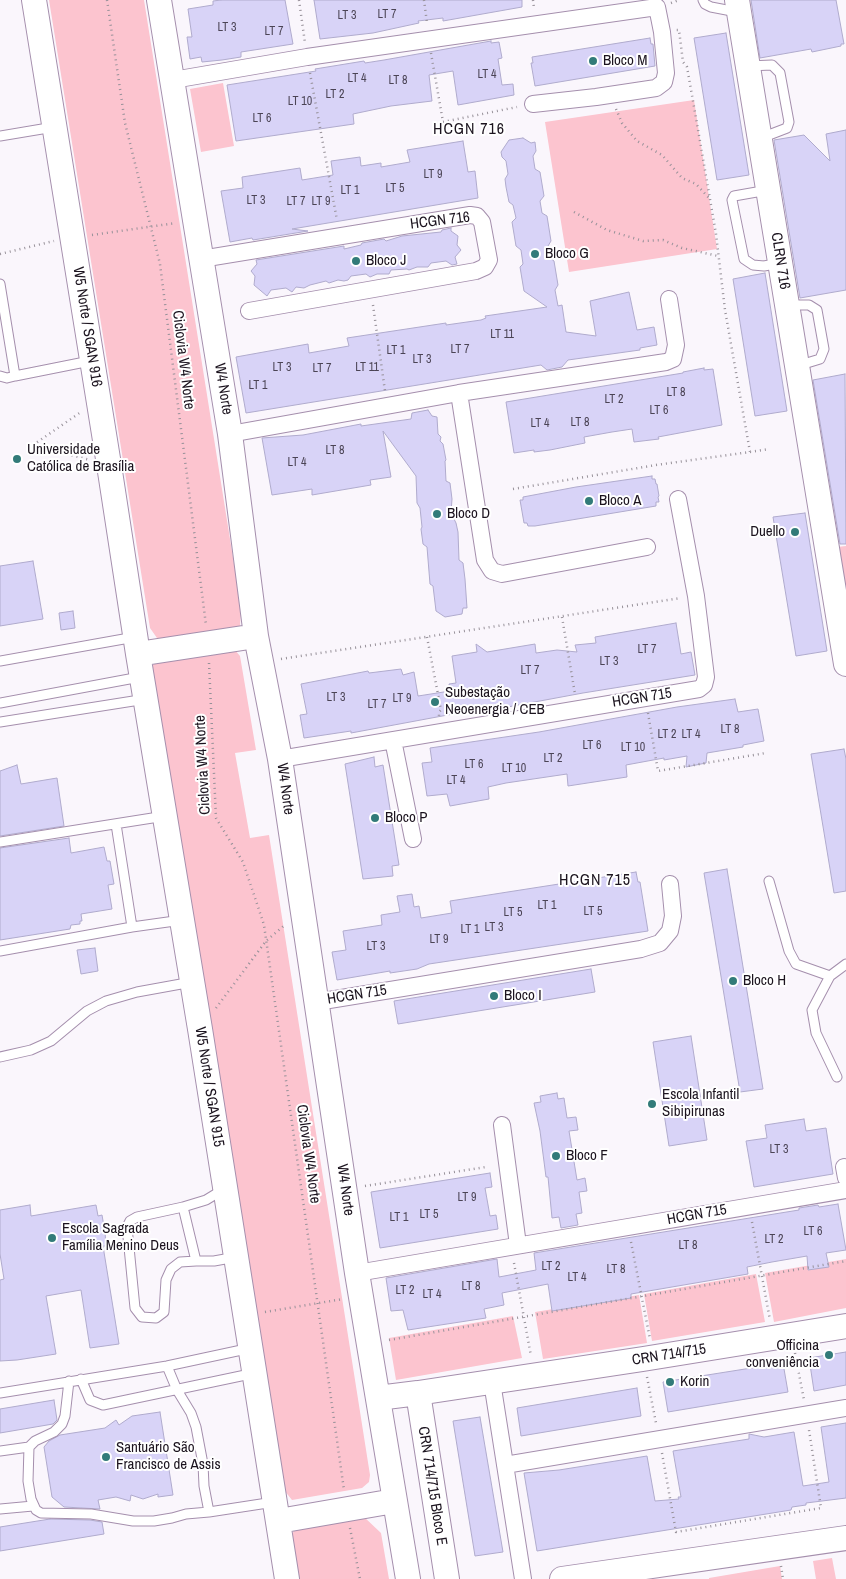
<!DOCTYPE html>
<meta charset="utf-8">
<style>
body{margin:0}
canvas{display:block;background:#faf6fc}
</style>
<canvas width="846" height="1579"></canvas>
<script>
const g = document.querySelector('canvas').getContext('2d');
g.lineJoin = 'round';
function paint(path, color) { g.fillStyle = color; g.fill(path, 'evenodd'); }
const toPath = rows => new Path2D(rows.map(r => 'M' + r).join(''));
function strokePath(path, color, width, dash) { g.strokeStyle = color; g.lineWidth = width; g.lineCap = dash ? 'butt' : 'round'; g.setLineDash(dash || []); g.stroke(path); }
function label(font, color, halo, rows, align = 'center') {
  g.font = font + ' "Archivo Narrow",sans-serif'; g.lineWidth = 4; g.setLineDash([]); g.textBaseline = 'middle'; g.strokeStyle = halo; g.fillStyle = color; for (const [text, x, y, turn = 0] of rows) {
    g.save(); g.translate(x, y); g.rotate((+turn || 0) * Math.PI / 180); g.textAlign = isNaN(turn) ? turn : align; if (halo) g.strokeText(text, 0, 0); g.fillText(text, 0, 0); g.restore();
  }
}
paint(toPath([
 [49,0,144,0,241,608,240,626,233,631,163,643,157,638,150,628],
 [223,83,234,146,201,152,190,89],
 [694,100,717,249,569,272,545,122],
 [846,546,846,606,837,547],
 [234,649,240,656,256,750,235,753,250,838,269,835,370,1475,369,1482,362,1488,292,1500,280,1485,150,675,152,666,160,658],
 [846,1259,846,1308,774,1322,765,1273],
 [756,1274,765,1322,652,1341,644,1294],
 [639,1295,647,1343,543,1359,535,1312],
 [513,1316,522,1358,396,1380,389,1338],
 [363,1516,381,1533,389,1579,295,1579,289,1542,295,1528],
 [832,1558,836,1579,816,1579,813,1561],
 [780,1566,782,1579,709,1579,709,1578]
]), '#fcc4cf');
const building = toPath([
 [221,0,285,0,293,44,241,52,241,57,222,60,202,62,201,57,190,59,187,37,192,37,188,9,213,5,213,1,221,0],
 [314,0,522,0,522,7,443,21,443,18,418,21,419,23,373,33,320,39,314,0],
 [751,0,836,0,844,44,841,44,841,46,812,52,811,49,760,58,751,0],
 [726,33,749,175,717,180,694,38,726,33],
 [650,38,651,44,653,44,655,66,535,86,531,63,533,63,532,57,650,38],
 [491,41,491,43,499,42,502,58,498,59,502,85,513,84,514,95,458,105,453,71,429,75,432,101,391,106,353,114,354,124,236,141,227,85,316,71,315,69,364,61,365,63,384,60,491,41],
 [846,130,846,290,800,298,774,140,804,135,830,161,826,134,846,130],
 [523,138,531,143,535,142,536,151,533,156,535,169,540,172,544,196,540,201,542,213,547,216,551,241,548,246,550,258,554,261,558,285,555,290,558,306,562,305,566,332,596,336,590,301,629,292,637,330,654,327,657,345,640,348,640,350,568,360,562,367,547,370,541,365,246,413,236,357,308,344,309,353,349,346,347,338,446,323,446,325,481,320,486,318,485,316,547,307,524,291,520,267,523,264,521,250,516,246,512,222,516,218,513,205,509,202,506,187,505,179,508,174,506,161,502,157,501,152,509,140,523,138],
 [463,141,468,172,475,171,478,198,292,229,308,231,253,240,252,238,230,242,221,191,243,188,242,177,300,168,302,180,333,175,331,161,360,157,361,166,381,163,381,167,410,162,407,150,463,141],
 [451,228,451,231,458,236,457,245,461,250,455,257,457,264,452,265,446,261,431,263,428,267,417,267,409,270,407,269,391,270,389,274,377,274,370,277,366,274,351,276,348,280,344,281,338,280,329,283,326,281,310,285,304,288,296,287,292,292,286,288,271,290,267,296,254,285,255,276,251,271,257,264,256,260,344,246,344,249,361,245,362,243,384,239,386,241,402,236,441,232,442,230,451,228],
 [765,273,787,411,755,416,733,279,765,273],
 [704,368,704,370,713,369,722,425,658,437,659,439,634,442,632,429,612,432,584,437,585,443,550,450,534,452,534,450,514,453,506,402,683,373,683,372,704,368],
 [845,374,846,544,840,544,813,380,845,374],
 [428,410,432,416,437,417,438,434,441,437,440,441,443,444,446,460,445,461,446,481,450,483,452,499,451,513,456,523,458,532,459,560,463,563,465,579,467,608,463,608,462,614,445,617,436,611,433,586,430,584,427,547,423,544,421,529,422,527,420,508,417,503,416,476,383,431,391,477,370,480,371,485,312,495,312,489,272,495,262,438,303,435,361,424,361,426,411,419,412,413,428,410],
 [652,476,652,479,655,479,656,484,657,484,659,496,658,497,659,502,656,502,656,506,535,526,528,526,527,523,524,523,520,500,523,500,523,497,576,487,652,476],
 [805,513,827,651,796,656,773,517,805,513],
 [33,561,43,619,0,626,0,566,33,561],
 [73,611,75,628,61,630,59,613,73,611],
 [676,623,681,654,691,652,695,675,583,693,486,711,486,709,453,714,351,733,351,731,304,738,300,715,307,714,301,684,368,671,369,673,401,669,403,675,414,672,418,696,450,691,449,684,456,683,452,656,477,652,476,644,487,652,535,644,536,653,557,650,577,652,575,645,596,643,595,637,676,623],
 [735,699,738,712,758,709,764,741,743,745,743,747,707,753,706,763,686,767,687,756,664,760,664,758,626,765,627,777,607,780,568,786,567,774,506,783,488,787,489,799,450,806,447,794,427,796,422,763,432,762,430,748,539,732,677,707,735,699],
 [844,749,846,759,846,891,834,893,811,754,844,749],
 [374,757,375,767,383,765,399,865,392,866,393,876,363,879,345,764,374,757],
 [17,765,21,784,57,778,64,826,0,836,0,771,17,765],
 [69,838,71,853,104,847,107,861,110,861,114,884,108,885,112,909,81,914,82,921,80,921,80,924,71,925,70,929,0,940,0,848,69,838],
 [727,869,763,1089,740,1092,704,873,727,869],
 [636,872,638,882,640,882,648,931,429,964,417,969,390,973,390,971,337,980,332,952,346,950,343,931,382,925,381,915,400,912,397,896,412,894,414,907,419,906,421,918,452,913,450,901,636,872],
 [95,948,98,971,81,974,77,950,95,948],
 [591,969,595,992,398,1024,394,1001,591,969],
 [691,1036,707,1140,669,1146,653,1042,691,1036],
 [557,1093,558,1099,564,1098,567,1118,576,1117,578,1130,569,1131,577,1180,585,1178,587,1191,579,1192,582,1213,576,1214,578,1225,561,1228,559,1217,552,1218,548,1177,546,1177,540,1131,534,1103,541,1102,540,1096,557,1093],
 [804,1119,806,1131,826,1128,833,1174,754,1187,746,1141,767,1138,765,1125,804,1119],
 [490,1173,492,1187,485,1188,490,1216,496,1215,498,1229,380,1248,371,1192,490,1173],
 [838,1204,846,1250,826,1253,829,1267,808,1270,807,1256,772,1262,747,1267,748,1274,631,1294,631,1298,552,1311,548,1284,502,1293,504,1305,484,1309,486,1318,408,1330,403,1310,391,1311,386,1278,497,1259,499,1277,536,1270,534,1253,799,1210,799,1208,818,1205,819,1207,838,1204],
 [30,1205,31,1216,96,1205,98,1216,102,1215,105,1232,106,1246,103,1246,119,1344,90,1348,81,1290,46,1296,56,1354,17,1360,0,1361,0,1280,4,1279,0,1254,0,1210,30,1205],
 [846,1352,846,1385,814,1391,809,1358,846,1352],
 [783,1363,788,1392,668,1412,663,1382,783,1363],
 [637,1388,641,1416,521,1436,517,1408,637,1388],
 [54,1400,57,1420,53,1424,0,1433,0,1409,54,1400],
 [160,1412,173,1495,158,1497,158,1494,143,1499,131,1495,130,1501,116,1497,98,1500,100,1509,64,1507,52,1497,44,1447,49,1441,60,1435,105,1428,116,1420,119,1425,132,1416,160,1412],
 [480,1417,503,1552,475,1556,453,1421,480,1417],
 [846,1423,846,1498,806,1503,806,1505,792,1507,791,1510,537,1551,524,1473,559,1470,647,1456,655,1501,679,1499,678,1497,681,1497,673,1451,749,1439,749,1434,764,1437,794,1432,803,1486,829,1482,821,1427,846,1423],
 [50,1519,90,1520,102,1522,104,1534,0,1551,0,1527,50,1519]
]);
paint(building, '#d8d3f7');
strokePath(building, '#b0abcd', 1);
const lane = toPath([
 [703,0,705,4,711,7,737,12],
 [748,66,772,65,780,73,789,122,787,128,761,138],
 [0,136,54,127],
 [768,190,734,196,732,200,744,259,753,265,764,266,780,263],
 [0,284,15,376,90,361],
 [788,305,809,305,817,310,824,349,820,359,797,366],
 [0,376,7,378,15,376],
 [0,661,135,637],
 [0,703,140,677],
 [0,722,146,699],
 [116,824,132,927],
 [0,842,165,816],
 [769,881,789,951,796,964,830,976],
 [0,951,132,927,182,920],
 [0,1057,31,1050,51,1041,87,1011,106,1001,137,992,192,982],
 [837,1077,816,1033,812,1010,830,976,846,964],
 [224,1189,206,1200,183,1207,196,1261,214,1261,236,1257],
 [183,1207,137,1217,130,1221,127,1227,135,1308,142,1317,156,1318,164,1312,166,1280,171,1269,180,1262,196,1261],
 [81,1379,90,1400,103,1405,255,1373],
 [69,1381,65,1416,62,1424,54,1432,35,1441,29,1447,28,1481,31,1499,36,1510,41,1513,91,1514,133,1521,154,1521,172,1518,186,1514,209,1512,204,1486,203,1464,196,1427,191,1413,177,1390,167,1366],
 [0,1393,167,1366,251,1348],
 [0,1451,29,1447],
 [0,1509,33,1506],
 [209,1512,274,1502]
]);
const street = toPath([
 [173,80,307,57,657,7,662,32,666,73,664,82,656,88,596,97,533,104],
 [201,259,470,215,477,216,482,222,489,260,485,267,476,271,249,311],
 [459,393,485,560,492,571,502,574,647,547],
 [230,434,459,393,666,362,673,359,676,345,669,299],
 [393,740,413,839],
 [280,759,699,689,704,685,706,677,696,596,678,499],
 [317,1002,641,949,660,943,670,931,673,916,670,884],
 [502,1125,518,1245],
 [844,1167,846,1178],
 [357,1273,846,1190],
 [492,1382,523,1579],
 [505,1465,846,1408]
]);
const secondary = toPath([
 [34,0,109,465,138,654,200,1029,287,1579],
 [159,0,230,434,256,636,280,759,357,1273,408,1579],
 [737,0,846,664],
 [138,654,256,636],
 [418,1393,447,1579],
 [378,1398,418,1393,643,1359,846,1326],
 [279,1521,394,1501],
 [562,1579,846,1538]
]);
strokePath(lane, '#a58fad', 11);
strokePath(street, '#a58fad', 18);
strokePath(secondary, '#a58fad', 26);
strokePath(toPath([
 [107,0,125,123,160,264,206,625],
 [299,0,305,43],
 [424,0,427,23],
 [533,0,534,8],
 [671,3,679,0],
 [431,53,443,122,517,107],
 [310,73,337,220],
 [616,109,622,123,637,141,662,155,682,178,696,184,709,198],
 [574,212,607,230,643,241,663,240,682,248,718,256],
 [92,235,176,223],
 [0,254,54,241],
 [373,305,385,391],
 [33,445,81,412],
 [33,445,90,460],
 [750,452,769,449],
 [513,489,656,465,750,452,725,310,716,234,696,118,687,67,683,62,679,30,676,30],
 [562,617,575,694],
 [427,637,441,710,439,712,439,716],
 [281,659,681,598],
 [209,663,216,818,243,862,264,925,344,1490],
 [648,713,658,771,766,753],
 [216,1008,266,941,286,924],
 [365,1186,486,1167],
 [752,1222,770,1320],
 [631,1242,650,1339],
 [514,1263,531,1356],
 [265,1312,343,1299],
 [389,1340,846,1261],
 [795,1353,804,1400],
 [647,1377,656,1423],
 [662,1453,676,1532,821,1508,809,1430],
 [350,1528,360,1579],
 [781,1566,783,1579]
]), '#979199', 2.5, [1, 4]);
strokePath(lane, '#fff', 9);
strokePath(street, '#fff', 16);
strokePath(secondary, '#fff', 24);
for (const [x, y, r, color] of [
 [593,61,5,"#327b79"],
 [535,254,5,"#327b79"],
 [356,261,5,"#327b79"],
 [17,459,5,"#327b79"],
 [589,501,5,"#327b79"],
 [437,514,5,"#327b79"],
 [795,532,5,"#327b79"],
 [435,702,5,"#327b79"],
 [375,818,5,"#327b79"],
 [733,981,5,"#327b79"],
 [494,996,5,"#327b79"],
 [652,1104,5,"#327b79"],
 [556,1156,5,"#327b79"],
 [52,1238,5,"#327b79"],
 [829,1355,5,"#327b79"],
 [670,1382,5,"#327b79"],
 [106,1457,5,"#327b79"]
]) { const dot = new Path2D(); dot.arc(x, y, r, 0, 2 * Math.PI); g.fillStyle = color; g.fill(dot); strokePath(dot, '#fff', 2); }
label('12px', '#4b4455', null, [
 ["LT 7",387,15],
 ["LT 3",347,16],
 ["LT 3",227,28],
 ["LT 7",274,32],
 ["LT 4",487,75],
 ["LT 4",357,79],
 ["LT 8",398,81],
 ["LT 2",335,95],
 ["LT 10",300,102],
 ["LT 6",262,119],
 ["LT 9",433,175],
 ["LT 5",395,189],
 ["LT 1",350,191],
 ["LT 3",256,201],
 ["LT 7",296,202],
 ["LT 9",321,202],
 ["LT 11",502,335],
 ["LT 7",460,350],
 ["LT 1",396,351],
 ["LT 3",422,360],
 ["LT 3",282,368],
 ["LT 11",367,368],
 ["LT 7",322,369],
 ["LT 1",258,386],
 ["LT 8",676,393],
 ["LT 2",614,400],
 ["LT 6",659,411],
 ["LT 8",580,423],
 ["LT 4",540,424],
 ["LT 8",335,451],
 ["LT 4",297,463],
 ["LT 7",647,650],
 ["LT 3",609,662],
 ["LT 7",530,671],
 ["LT 3",336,698],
 ["LT 9",402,699],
 ["LT 7",377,705],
 ["LT 8",730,730],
 ["LT 2",667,735],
 ["LT 4",691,735],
 ["LT 6",592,746],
 ["LT 10",633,748],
 ["LT 2",553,759],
 ["LT 6",474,765],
 ["LT 10",514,769],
 ["LT 4",456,781],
 ["LT 1",547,906],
 ["LT 5",593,912],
 ["LT 5",513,913],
 ["LT 3",494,928],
 ["LT 1",470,930],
 ["LT 9",439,940],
 ["LT 3",376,947],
 ["LT 3",779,1150],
 ["LT 9",467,1198],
 ["LT 5",429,1215],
 ["LT 1",399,1218],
 ["LT 6",813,1232],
 ["LT 2",774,1240],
 ["LT 8",688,1246],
 ["LT 2",551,1267],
 ["LT 8",616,1270],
 ["LT 4",577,1278],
 ["LT 8",471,1287],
 ["LT 2",405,1291],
 ["LT 4",432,1295]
]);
label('15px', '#1c141f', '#fff', [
 ["Bloco M",603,61],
 ["Bloco G",545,254],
 ["Bloco J",366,261],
 ["Universidade",27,450],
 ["Católica de Brasília",27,467],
 ["Bloco A",599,501],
 ["Bloco D",447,514],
 ["Duello",785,532,"right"],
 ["Subestação",445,693],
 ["Neoenergia / CEB",445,710],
 ["Bloco P",385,818],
 ["Bloco H",743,981],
 ["Bloco I",504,996],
 ["Escola Infantil",662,1095],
 ["Sibipirunas",662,1112],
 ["Bloco F",566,1156],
 ["Escola Sagrada",62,1229],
 ["Família Menino Deus",62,1246],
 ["Officina",819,1346,"right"],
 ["conveniência",819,1363,"right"],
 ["Korin",680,1382],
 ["Santuário São",116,1448],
 ["Francisco de Assis",116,1465]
], 'left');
label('15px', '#1c141f', '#fff', [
 ["HCGN 716",440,221,-7],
 ["CLRN 716",780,261,81],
 ["W5 Norte / SGAN 916",87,327,81],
 ["Ciclovia W4 Norte",183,360,83],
 ["W4 Norte",223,389,81],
 ["HCGN 715",642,698,-9],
 ["Ciclovia W4 Norte",203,765,-93],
 ["W4 Norte",285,789,82],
 ["HCGN 715",357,995,-9],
 ["W5 Norte / SGAN 915",209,1087,81],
 ["Ciclovia W4 Norte",308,1154,82],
 ["W4 Norte",345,1190,82],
 ["HCGN 715",697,1215,-10],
 ["CRN 714/715",669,1355,-9],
 ["CRN 714/715 Bloco E",432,1486,81]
]);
g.letterSpacing = '1px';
label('16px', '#1c141f', '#fff', [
 ["HCGN 716",469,130],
 ["HCGN 715",595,881]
]);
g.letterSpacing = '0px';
</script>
